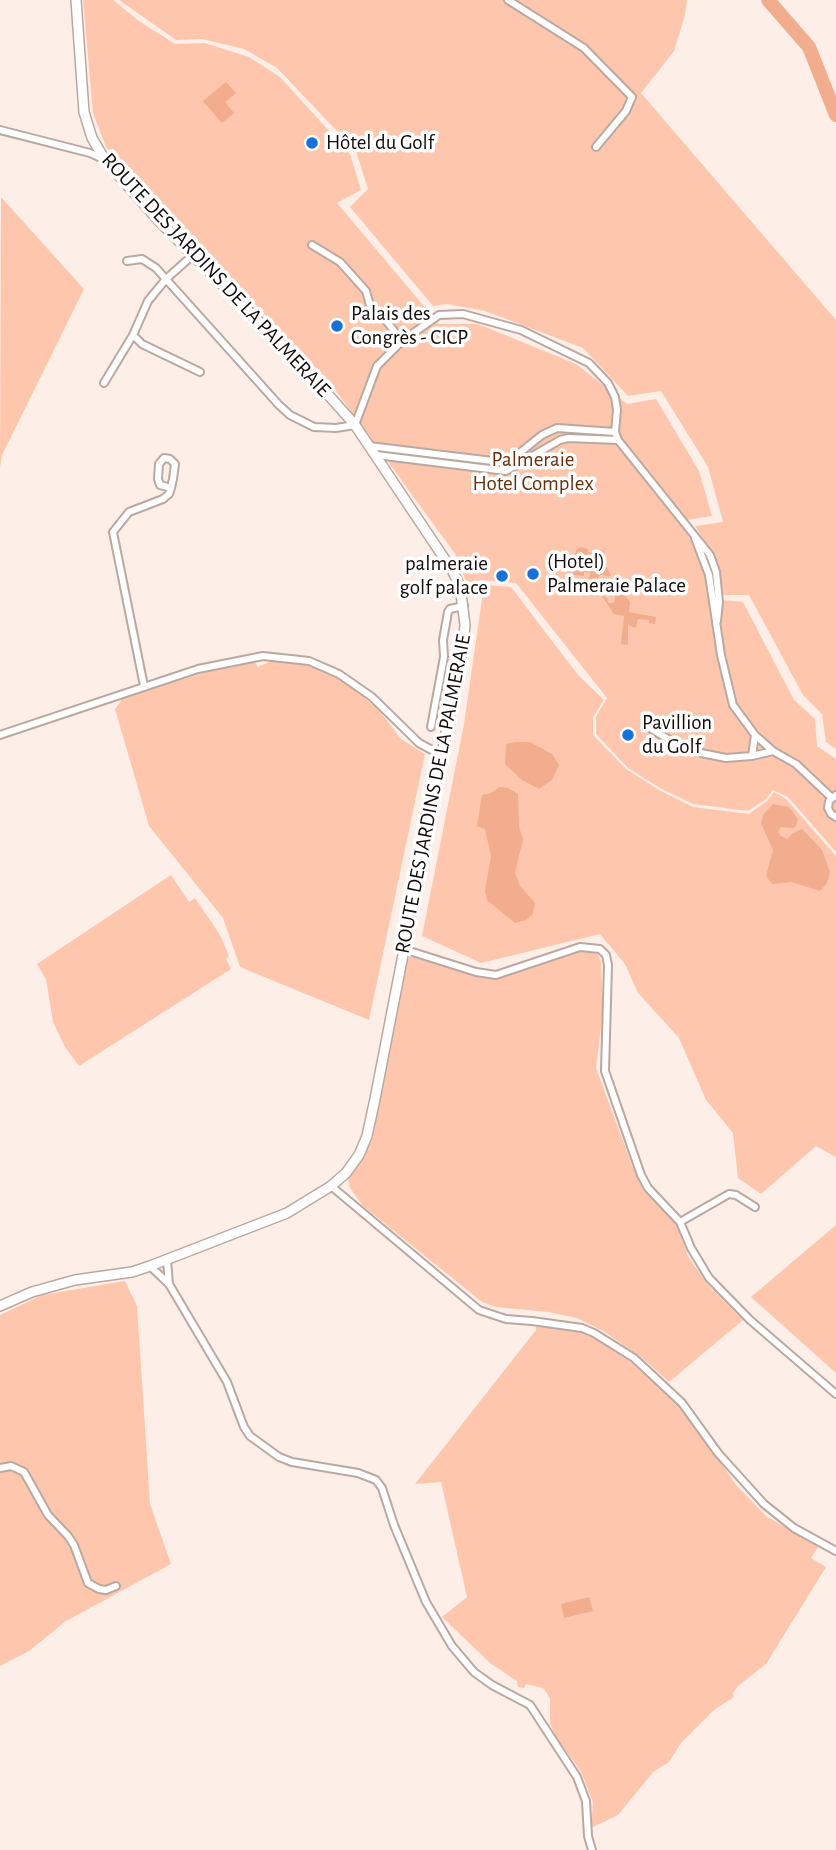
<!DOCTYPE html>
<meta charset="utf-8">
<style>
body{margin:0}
canvas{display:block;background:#fdeee7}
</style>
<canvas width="836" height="1850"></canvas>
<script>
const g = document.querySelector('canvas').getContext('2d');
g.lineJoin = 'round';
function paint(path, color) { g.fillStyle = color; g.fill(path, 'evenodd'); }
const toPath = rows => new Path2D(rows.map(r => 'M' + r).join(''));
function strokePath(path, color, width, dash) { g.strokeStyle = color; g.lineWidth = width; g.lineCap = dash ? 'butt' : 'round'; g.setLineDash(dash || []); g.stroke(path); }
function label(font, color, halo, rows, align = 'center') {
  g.font = font + ' "Alegreya Sans",sans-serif'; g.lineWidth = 7; g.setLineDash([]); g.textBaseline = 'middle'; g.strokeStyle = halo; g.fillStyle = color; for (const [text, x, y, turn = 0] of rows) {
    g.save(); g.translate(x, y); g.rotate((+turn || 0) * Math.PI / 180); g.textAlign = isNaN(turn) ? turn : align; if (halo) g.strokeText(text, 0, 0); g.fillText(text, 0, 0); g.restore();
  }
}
paint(toPath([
 [83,0,113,0,139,21,175,44,205,43,249,57,280,77,350,154,361,190,337,203,439,324,478,324,576,364,627,404,656,399,699,471,712,516,681,521,705,569,712,599,743,602,794,700,815,719,817,746,836,759,836,852,788,797,773,790,766,799,748,811,693,804,660,788,628,768,596,734,596,717,607,698,516,583,480,580,468,587,456,555,331,384,106,147,93,113],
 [119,0,687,0,685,15,674,51,641,93,836,320,836,749,826,742,822,714,803,695,749,595,721,595,719,564,695,526,723,522,708,467,661,391,628,396,583,348,485,311,447,304,433,306,350,207,368,189,356,151,277,68,244,49,202,39,176,40],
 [1,197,84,289,2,455,0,468],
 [484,585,511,587,578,675,604,700,593,717,593,735,626,769,659,790,693,807,749,814,767,801,774,792,786,799,836,856,836,1157,816,1146,761,1194,738,1178,733,1133,706,1100,679,1038,638,993,625,964,600,934,481,963,422,936,464,724],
 [252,658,258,667,271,661,279,660,310,665,343,680,379,710,401,739,425,754,369,1020,240,967,223,918,149,826,115,709,123,698],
 [171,875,189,902,195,898,220,935,229,956,226,959,231,969,79,1066,65,1047,53,1022,46,979,37,964],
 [587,949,598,954,601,962,603,1011,596,1068,633,1168,651,1196,676,1222,688,1256,708,1285,743,1320,669,1382,641,1357,603,1331,577,1318,548,1312,496,1307,482,1302,363,1206,350,1188,348,1179,363,1155,372,1128,406,961,410,957,420,957,483,978,495,977],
 [836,1225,836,1373,751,1297],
 [125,1281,137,1306,150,1504,171,1564,66,1621,29,1651,0,1666,0,1315,42,1295],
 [536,1322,589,1334,645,1372,688,1414,736,1485,766,1516,818,1547,811,1558,826,1567,766,1664,738,1686,733,1693,734,1697,714,1710,681,1743,669,1762,653,1772,618,1815,591,1828,593,1802,581,1772,555,1735,550,1723,550,1698,543,1688,526,1684,524,1688,518,1687,517,1681,490,1663,442,1617,467,1597,441,1482,415,1484,536,1330]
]), '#fec7ad');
paint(toPath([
 [226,82,236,93,225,102,234,113,222,123,203,101],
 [581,547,588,549,588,552,593,553,594,549,605,551,603,561,599,561,598,566,607,567,611,576,601,575,598,577,596,589,589,581,590,573,584,572,584,576,573,575,576,550],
 [617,585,630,602,629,612,656,617,655,624,649,623,649,620,638,619,636,628,628,625,628,645,621,644,624,616,614,614,602,596,607,598,608,603,614,603],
 [516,742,530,742,552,754,559,765,552,780,539,789,522,780,505,764,506,744],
 [499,787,508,788,518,794,519,827,523,839,515,873,520,886,535,903,533,914,526,920,515,923,487,900,485,891,491,856,485,829,477,826,482,795,491,793],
 [773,804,789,807,798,819,796,826,793,828,781,827,778,832,781,836,787,839,793,833,802,829,822,850,830,872,827,883,820,891,791,882,772,884,766,876,773,850,761,823,763,815],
 [589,1597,593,1611,564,1618,561,1604]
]), '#f1ad8d');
strokePath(toPath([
 [768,0,809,47,836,115]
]), '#f1ad8d', 14);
const street = toPath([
 [508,0,584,48,632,97,626,111,596,147],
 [0,130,90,153,103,159],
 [312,245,340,262,366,291,371,309,384,318,402,341],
 [193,255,166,279,148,301,133,335,142,344,200,372],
 [127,261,142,259,156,268,279,405,290,415,314,427,336,428,355,425,377,366,402,341,439,315,463,314,521,330,589,363,608,383,615,397,617,410,615,432,618,440,710,555,716,572,719,602,717,621],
 [104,383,133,335],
 [369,446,501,462,512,459,542,435,557,428,615,432],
 [376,455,506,471,560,440,568,438,618,440],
 [695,538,709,575,721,655,733,705,755,735,773,751,796,764,832,798],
 [144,686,113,532,129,512,163,499,169,494,171,488,173,479,175,464,170,459,164,458,159,464,158,479,160,485,171,488],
 [431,727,444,657,443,640,448,612,450,609,464,606],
 [648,727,683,748,701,753,726,758,752,756,773,751],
 [0,735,198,669,263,656,309,661,339,674,372,697,419,743,441,755],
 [752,756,755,735],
 [836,795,829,801,828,808,831,814,836,817],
 [403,949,476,972,496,975,580,947,600,949,606,955,608,965,605,1071,641,1175,648,1188,680,1222,691,1248,709,1278,750,1320,836,1394],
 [331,1186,479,1310,506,1319,532,1321,582,1328,594,1333,634,1358,682,1403,718,1453,764,1504,794,1528,836,1551],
 [680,1222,729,1194,736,1195,755,1207],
 [167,1260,169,1284],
 [150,1266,169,1284,227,1382,244,1427,250,1436,279,1457,292,1462,358,1473,376,1480,382,1488,394,1525,426,1602,452,1646,474,1672,492,1685,530,1705,577,1777,586,1801,588,1836,592,1850],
 [0,1468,11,1466,24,1472,48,1515,68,1536,74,1545,88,1583,99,1589,106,1590,116,1586]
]);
const secondary = toPath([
 [0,1306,32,1292,75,1280,132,1272,150,1266,287,1213,331,1186,346,1173,359,1155,367,1136,375,1099,462,651,465,625,460,586,452,570,355,425,300,363,159,221,105,160,92,138,84,112,76,0]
]);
strokePath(street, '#bba9a1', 10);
strokePath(secondary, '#bba9a1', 12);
strokePath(street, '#fff', 6);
strokePath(secondary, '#fff', 9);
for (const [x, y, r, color] of [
 [312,143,7,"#1871da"],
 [337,326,7,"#1871da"],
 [533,574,7,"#1871da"],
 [502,576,7,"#1871da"],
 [628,735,7,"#1871da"]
]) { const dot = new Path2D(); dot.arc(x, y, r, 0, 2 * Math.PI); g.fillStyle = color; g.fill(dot); strokePath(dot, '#fff', 2.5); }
label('21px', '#110b09', '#fff', [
 ["Hôtel du Golf",326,143],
 ["Palais des",351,314],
 ["Congrès - CICP",351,338],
 ["(Hotel)",547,562],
 ["Palmeraie Palace",547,586],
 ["palmeraie",488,564,"right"],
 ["golf palace",488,588,"right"],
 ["Pavillion",642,723],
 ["du Golf",642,747]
], 'left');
label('21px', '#110b09', '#fff', [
 ["ROUTE DES JARDINS DE LA PALMERAIE",216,275,47],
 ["ROUTE DES JARDINS DE LA PALMERAIE",433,794,-79]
]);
label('21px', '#6a2e0b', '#fff', [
 ["Palmeraie",533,460],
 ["Hotel Complex",533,484]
]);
</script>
